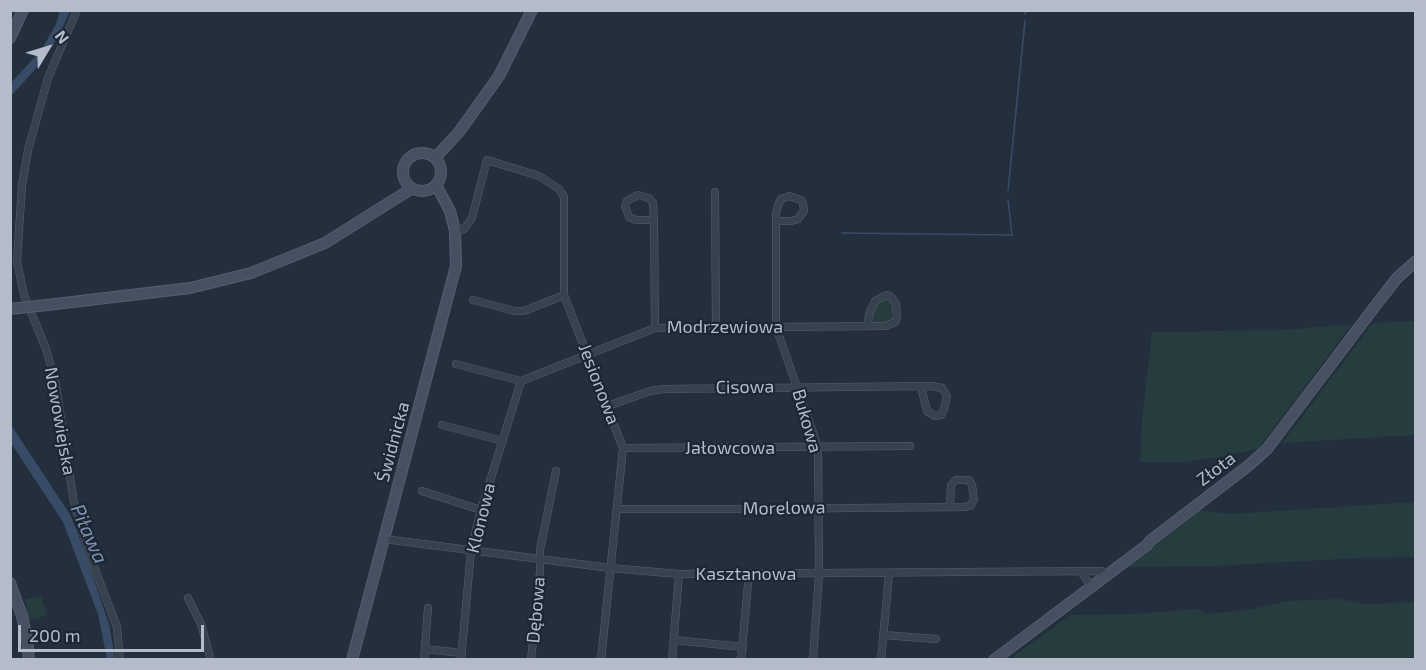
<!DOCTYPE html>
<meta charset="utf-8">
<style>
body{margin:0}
#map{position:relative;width:1426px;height:670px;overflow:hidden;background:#242f3e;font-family:"Exo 2",sans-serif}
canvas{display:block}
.frame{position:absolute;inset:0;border:12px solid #b4bcc9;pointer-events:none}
.north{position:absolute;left:18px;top:18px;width:60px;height:60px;-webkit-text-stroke:4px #1d2633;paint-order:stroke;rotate:52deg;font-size:16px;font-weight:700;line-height:24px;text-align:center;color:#b4bcc9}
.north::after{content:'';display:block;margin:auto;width:21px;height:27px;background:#b4bcc9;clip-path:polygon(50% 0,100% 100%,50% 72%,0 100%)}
.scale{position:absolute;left:18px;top:625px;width:186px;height:27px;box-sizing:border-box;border:3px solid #b4bcc9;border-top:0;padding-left:8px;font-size:18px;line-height:21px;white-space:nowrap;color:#b4bcc9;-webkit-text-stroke:4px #1d2633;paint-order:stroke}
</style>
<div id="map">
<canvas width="1426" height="670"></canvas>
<div class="frame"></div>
<div class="north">N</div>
<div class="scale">200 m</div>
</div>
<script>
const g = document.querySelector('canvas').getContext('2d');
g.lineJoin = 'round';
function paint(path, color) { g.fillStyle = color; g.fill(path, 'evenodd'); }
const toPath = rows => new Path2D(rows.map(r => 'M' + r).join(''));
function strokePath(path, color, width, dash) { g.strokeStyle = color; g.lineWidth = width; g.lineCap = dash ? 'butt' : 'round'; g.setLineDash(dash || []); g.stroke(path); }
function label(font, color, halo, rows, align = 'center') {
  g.font = font + ' "Exo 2",sans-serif'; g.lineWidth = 4.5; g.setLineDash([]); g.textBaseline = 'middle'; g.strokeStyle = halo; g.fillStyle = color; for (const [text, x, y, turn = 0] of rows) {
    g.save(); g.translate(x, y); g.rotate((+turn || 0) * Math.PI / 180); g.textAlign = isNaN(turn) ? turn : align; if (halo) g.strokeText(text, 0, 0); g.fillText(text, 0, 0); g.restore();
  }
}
paint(toPath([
 [885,299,889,299,894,306,894,318,888,323,874,323,871,315,875,305],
 [1415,321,1415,435,1282,443,1373,323],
 [1340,325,1350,326,1259,448,1227,456,1184,462,1140,462,1142,420,1152,332,1285,330],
 [1415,502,1415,557,1359,558,1214,566,1128,567,1200,510,1230,514],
 [41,596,47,615,28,620,25,599],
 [1340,599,1363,604,1415,602,1415,659,1010,659,1070,615,1132,614,1198,609,1206,614,1253,609,1286,601]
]), '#263c3f');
paint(toPath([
 [60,11,70,11,57,39,41,63,11,96,11,83,42,49,56,24],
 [11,425,69,513,76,528,109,624,115,659,107,659,98,614,63,522,11,443]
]), '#394c67');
strokePath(toPath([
 [1025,14,1025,10],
 [1008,191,1025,21],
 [842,233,1012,235,1008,200]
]), '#394c67', 1.5);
const street = toPath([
 [77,10,48,78,28,150,22,185,17,261,24,295,46,349,55,380,74,503,91,559,117,627,120,660],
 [715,192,716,328],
 [654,220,636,220,629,217,625,206,627,201,638,195,649,198,653,203,654,220,655,328],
 [777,221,791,221,798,219,804,211,803,203,801,200,789,196,781,199,778,205,776,214,776,327,818,447,819,574,813,660],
 [455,231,464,229,472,218,487,160,539,176,559,189,564,197,564,295,623,448,601,660],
 [473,300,515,311,524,311,564,295],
 [456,364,521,381],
 [521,381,655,328,886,326,895,322,897,317,896,304,892,298,888,295,884,296,875,301,869,314,868,325],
 [608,406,650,391,664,389,931,386,942,388,947,396,944,409,941,415,935,416,927,411,921,387],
 [442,425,503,441],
 [623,448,910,446],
 [422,491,481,510],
 [617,509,737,509,966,507,971,505,974,499,972,485,969,480,956,480,951,485,950,507],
 [384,539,610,568,679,574,1102,571,1108,574],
 [1081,572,1092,587],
 [188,598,201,624,211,660],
 [883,635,936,639],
 [674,640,743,647],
 [426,649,462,653],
 [424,660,428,608],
 [461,660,471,551,481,510,521,381],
 [531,660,540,572,540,550,556,471],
 [672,660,679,574],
 [741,660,749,573],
 [881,660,889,574]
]);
const secondary = toPath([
 [10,38,23,10],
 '403 172a19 19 0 1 1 38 0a19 19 0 1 1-38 0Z',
 [435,158,459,132,499,76,532,10],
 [47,305,190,288,251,273,325,243,411,189],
 [10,583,22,616,27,639,29,660],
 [352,660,456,266,455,231,450,211,436,185],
 [994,660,1147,545,1150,541,1248,466,1267,449,1379,301,1397,278,1416,261]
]);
strokePath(street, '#565f6c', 8);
strokePath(secondary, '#565f6c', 12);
strokePath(street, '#38414e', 7);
strokePath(secondary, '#465061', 10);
const secondaryBridge = toPath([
 [10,309,47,305]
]);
strokePath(secondaryBridge, '#565f6c', 12, []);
strokePath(secondaryBridge, '#465061', 10);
label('18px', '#b4bcc9', '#1d2633', [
 ["Modrzewiowa",725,327],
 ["Jesionowa",599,384,69],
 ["Cisowa",745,387,-1],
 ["Nowowiejska",60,421,80],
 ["Bukowa",807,421,74],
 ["Świdnicka",393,442,-75],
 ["Jałowcowa",730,448],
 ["Złota",1216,469,-37],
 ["Morelowa",784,508,-1],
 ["Klonowa",481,518,-76],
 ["Kasztanowa",746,574],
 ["Dębowa",536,610,-85]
]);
label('italic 20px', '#7c92b1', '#1d2633', [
 ["Piława",89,534,66]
]);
</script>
